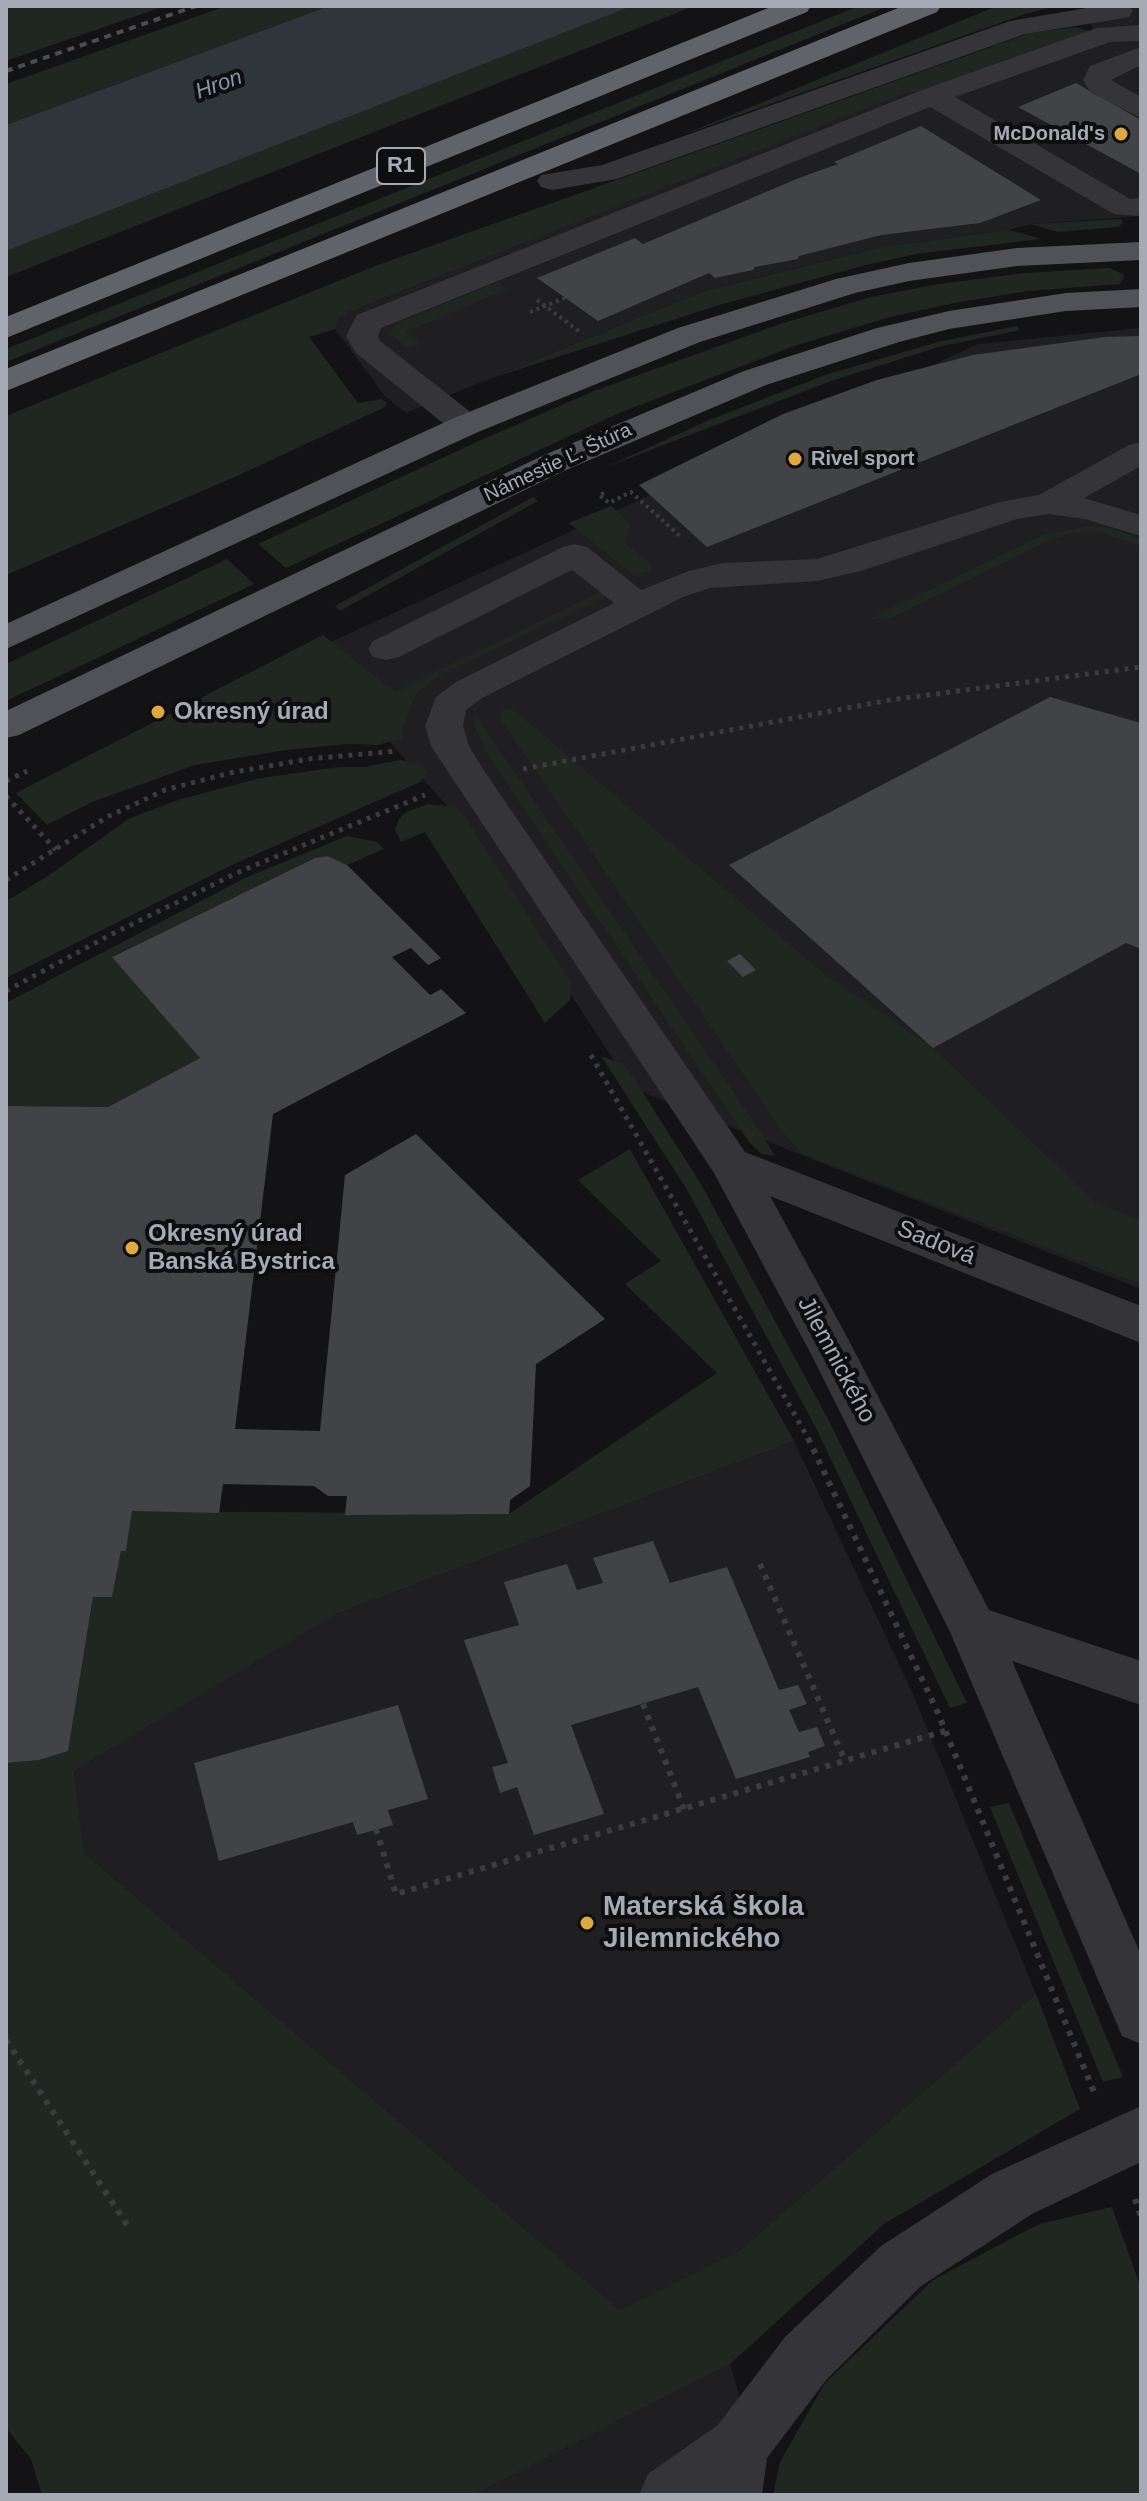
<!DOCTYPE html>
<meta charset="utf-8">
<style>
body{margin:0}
#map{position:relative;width:1147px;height:2501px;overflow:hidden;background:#131315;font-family:Helvetica,sans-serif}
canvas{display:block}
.frame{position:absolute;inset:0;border:8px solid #a6aab4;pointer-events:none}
</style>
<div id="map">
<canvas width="1147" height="2501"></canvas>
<div class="frame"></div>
</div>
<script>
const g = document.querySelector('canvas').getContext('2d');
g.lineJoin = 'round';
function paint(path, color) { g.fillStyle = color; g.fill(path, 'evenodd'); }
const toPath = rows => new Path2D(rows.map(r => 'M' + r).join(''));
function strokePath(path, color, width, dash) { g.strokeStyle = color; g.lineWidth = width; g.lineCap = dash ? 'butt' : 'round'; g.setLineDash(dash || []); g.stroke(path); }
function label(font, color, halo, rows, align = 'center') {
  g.font = font + ' Helvetica,sans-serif'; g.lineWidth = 8; g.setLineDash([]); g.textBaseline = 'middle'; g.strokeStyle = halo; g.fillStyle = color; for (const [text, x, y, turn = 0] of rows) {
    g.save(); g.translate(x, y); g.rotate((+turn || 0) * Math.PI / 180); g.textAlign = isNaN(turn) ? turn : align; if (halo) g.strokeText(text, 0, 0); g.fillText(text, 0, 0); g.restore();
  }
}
paint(toPath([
 [1091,6,1141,6,1141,216,1031,224,1009,230,881,247,702,292,406,413,385,396,335,329,339,318,349,312,907,91,917,92,1092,32],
 [1141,328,1141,1289,632,1088,448,807,309,652,978,344],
 [794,1441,913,1694,1036,1994,739,2251,620,2310,84,1853,74,1771,336,1614],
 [730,2364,761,2470,756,2495,473,2495]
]), '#1f1f21');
paint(toPath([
 [6,6,165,6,6,61],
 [226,6,329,6,6,125,6,84],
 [632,6,694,6,6,277,6,251],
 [859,6,888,6,6,362,6,349],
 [997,6,1058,6,1025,14,680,136],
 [1075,27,1093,32,917,92,907,92,349,312,339,318,335,329,309,337,358,403,381,399,387,403,385,407,237,476,6,575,6,416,375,266,1030,33],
 [1121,219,1123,223,1118,227,1057,232,1031,224],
 [1009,230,1041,239,916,254,862,266,719,305,489,379,702,292,881,247],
 [1109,268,1125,275,1120,284,1028,291,954,303,890,317,797,345,619,413,286,568,258,544,472,444,594,391,780,324,871,297,939,284,1024,273],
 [498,282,507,289,406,332,421,345,408,348,389,334,396,324],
 [1017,326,1019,329,1016,331,942,346,834,380,606,467,709,420,828,374,938,342],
 [533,497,538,501,340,611,335,606],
 [611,506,631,525,623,542,651,563,650,571,634,575,569,523],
 [1090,526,1107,527,1141,539,1141,546,1105,534,1072,533,1050,540,893,617,867,620,1043,535],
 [227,559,254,584,6,701,6,664],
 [608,588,609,595,441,674,416,694,403,725,403,738,378,745,347,744,286,750,195,765,92,802,47,825,16,793,323,635,395,692],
 [501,710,514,710,828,977,933,1048,1095,1202,1141,1221,1141,1284,801,1153,785,1135,500,718],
 [476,716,758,1128,775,1156,762,1154,749,1142,510,788,485,750,475,727],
 [400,760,419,763,428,770,420,782,234,864,6,978,6,901,45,878,130,818,181,799,261,778,339,767,365,767],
 [428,804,455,807,463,814,571,983,570,1000,545,1023,425,832,401,842,395,830,399,819,406,812],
 [347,836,377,842,384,849,347,865,328,856,315,858,113,956,200,1058,108,1107,6,1106,6,1003,245,878],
 [601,1056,623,1064,629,1071,701,1184,830,1423,967,1703,950,1708,816,1428,686,1188],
 [630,1149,794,1441,336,1614,74,1771,84,1853,620,2310,739,2251,1036,1994,1080,2109,884,2224,730,2364,473,2495,42,2495,31,2459,6,2428,6,1763,39,1760,68,1750,93,1597,112,1597,121,1551,126,1551,132,1511,509,1514,717,1373,625,1284,661,1261,578,1180],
 [1009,1803,1123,2077,1103,2082,990,1807],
 [1112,2207,1141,2288,1141,2495,773,2495,780,2462,825,2383,933,2280,1039,2224]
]), '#202720');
paint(toPath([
 [329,6,632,6,6,251,6,125]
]), '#2e363c');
paint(toPath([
 [1076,83,1141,120,1141,174,1018,107],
 [921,126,1041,200,980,223,881,235,799,256,798,259,755,267,753,270,715,278,709,273,598,321,537,278,635,238,643,244,799,178,838,164,834,162],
 [1141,336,1141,374,707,547,639,485,783,414,877,380,973,355,1105,337],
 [1050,697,1141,723,1141,949,1126,943,933,1048,729,865],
 [328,856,347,865,441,958,428,965,411,948,392,957,430,995,441,989,466,1013,273,1114,235,1429,320,1431,345,1175,416,1134,605,1319,536,1364,530,1486,510,1500,509,1514,345,1515,347,1496,328,1496,314,1486,223,1484,219,1513,132,1511,126,1551,121,1551,112,1597,93,1597,68,1751,39,1760,6,1763,6,1106,108,1107,200,1058,112,957,315,858],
 [740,954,756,970,743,977,727,961],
 [653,1541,670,1583,727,1567,779,1690,798,1685,807,1704,789,1710,799,1732,817,1727,825,1746,808,1752,810,1757,736,1779,698,1687,571,1725,604,1814,534,1835,517,1787,500,1793,492,1767,508,1763,464,1640,519,1625,504,1582,567,1564,577,1590,603,1583,593,1558],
 [398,1705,428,1799,388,1810,393,1825,357,1835,353,1822,219,1861,194,1763]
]), '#424347');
strokePath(toPath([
 [537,300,580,332],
 [530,312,565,298],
 [604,493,599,495,609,503,631,492,681,537]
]), '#3b3c40', 4, [3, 4]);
strokePath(toPath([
 [523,769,890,700,1141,667],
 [6,781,27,771],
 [6,796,56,850],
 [6,880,107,817,165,790,230,773,308,759,397,751],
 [6,991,110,935,241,871,425,795],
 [591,1055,809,1440]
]), '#3b3c40', 5, [4, 6]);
strokePath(toPath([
 [808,1438,938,1713,1094,2092],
 [760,1564,845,1761],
 [643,1704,684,1809],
 [376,1829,396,1894,945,1731],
 [6,2040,131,2231],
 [1135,2199,1141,2217]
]), '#3b3c40', 6, [5, 7]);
paint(toPath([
 [1099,6,1129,6,1133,11,1129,17,1119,19,1025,34,617,179,552,190,541,187,537,181,541,175,602,165,1010,21,1099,6],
 [1141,25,1141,41,1110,42,955,97,1130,199,1141,198,1141,216,1114,214,930,107,381,328,378,336,380,341,478,418,482,425,478,432,466,435,454,432,356,353,346,336,357,315,922,90,1097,28,1141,25],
 [1141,47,1141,65,1111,80,1141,97,1141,118,1091,93,1083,80,1090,66,1141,47],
 [1141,442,1141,466,1084,498,1141,515,1141,536,1085,519,1048,514,1017,519,861,571,817,581,710,588,683,597,482,698,466,710,463,726,469,746,485,772,745,1152,1141,1306,1141,1343,770,1196,846,1335,989,1610,1141,1661,1141,1705,1012,1661,1141,1955,1141,2044,1122,2036,950,1632,811,1354,714,1173,431,746,425,726,436,697,456,682,614,603,572,570,399,657,386,660,373,657,368,649,373,641,563,547,575,544,587,547,641,590,689,571,723,563,817,559,1000,502,1039,495,1129,445,1141,442],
 [1141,2106,1141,2162,1032,2214,921,2286,827,2379,767,2458,762,2495,639,2495,648,2474,718,2425,785,2337,881,2246,992,2174,1141,2106]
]), '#353539');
paint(toPath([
 [1141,242,1141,260,1017,266,909,281,855,293,700,342,478,432,6,649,6,624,454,418,678,328,836,279,909,263,1017,248,1141,242],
 [1141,289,1141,307,1066,311,949,329,899,342,766,385,566,470,19,735,6,738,6,711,542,456,744,371,877,328,949,311,1066,293,1141,289]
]), '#515258');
paint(toPath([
 [773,6,811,6,807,12,6,338,6,317,773,6],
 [903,6,941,6,937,12,6,391,6,369,903,6]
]), '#61636a');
strokePath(toPath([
 [6,71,196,6]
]), '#4c4d52', 4, [7, 6]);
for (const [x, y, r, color] of [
 [1121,134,8,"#e0a93f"],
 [795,459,8,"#e0a93f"],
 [158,712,8,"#e0a93f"],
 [132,1248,8,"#e0a93f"],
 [587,1923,8,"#e0a93f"]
]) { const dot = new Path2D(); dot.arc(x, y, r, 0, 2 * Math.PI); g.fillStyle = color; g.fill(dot); strokePath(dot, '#0e0e10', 3); }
label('bold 20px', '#a6aab4', '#0e0e10', [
 ["McDonald's",1105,134],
 ["Rivel sport",811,459,"left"]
], 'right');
label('20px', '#a6aab4', '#0e0e10', [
 ["Námestie Ľ. Štúra",558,463,-25]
]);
label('italic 22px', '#8098ac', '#0e0e10', [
 ["Hron",219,85,-20]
]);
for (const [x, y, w] of [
 [401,166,48]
]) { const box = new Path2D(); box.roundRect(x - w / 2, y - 18, w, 36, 6); g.fillStyle = '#0e0e10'; g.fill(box); strokePath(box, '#a6aab4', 2); }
label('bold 22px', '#a6aab4', null, [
 ["R1",401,166]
]);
label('bold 24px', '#a6aab4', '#0e0e10', [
 ["Okresný úrad",174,712],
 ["Okresný úrad",148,1234],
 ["Banská Bystrica",148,1262]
], 'left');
label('24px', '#a6aab4', '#0e0e10', [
 ["Sadová",936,1243,22],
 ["Jilemnického",836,1360,62]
]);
label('bold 28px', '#a6aab4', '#0e0e10', [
 ["Materská škola",603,1907],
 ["Jilemnického",603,1939]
], 'left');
</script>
